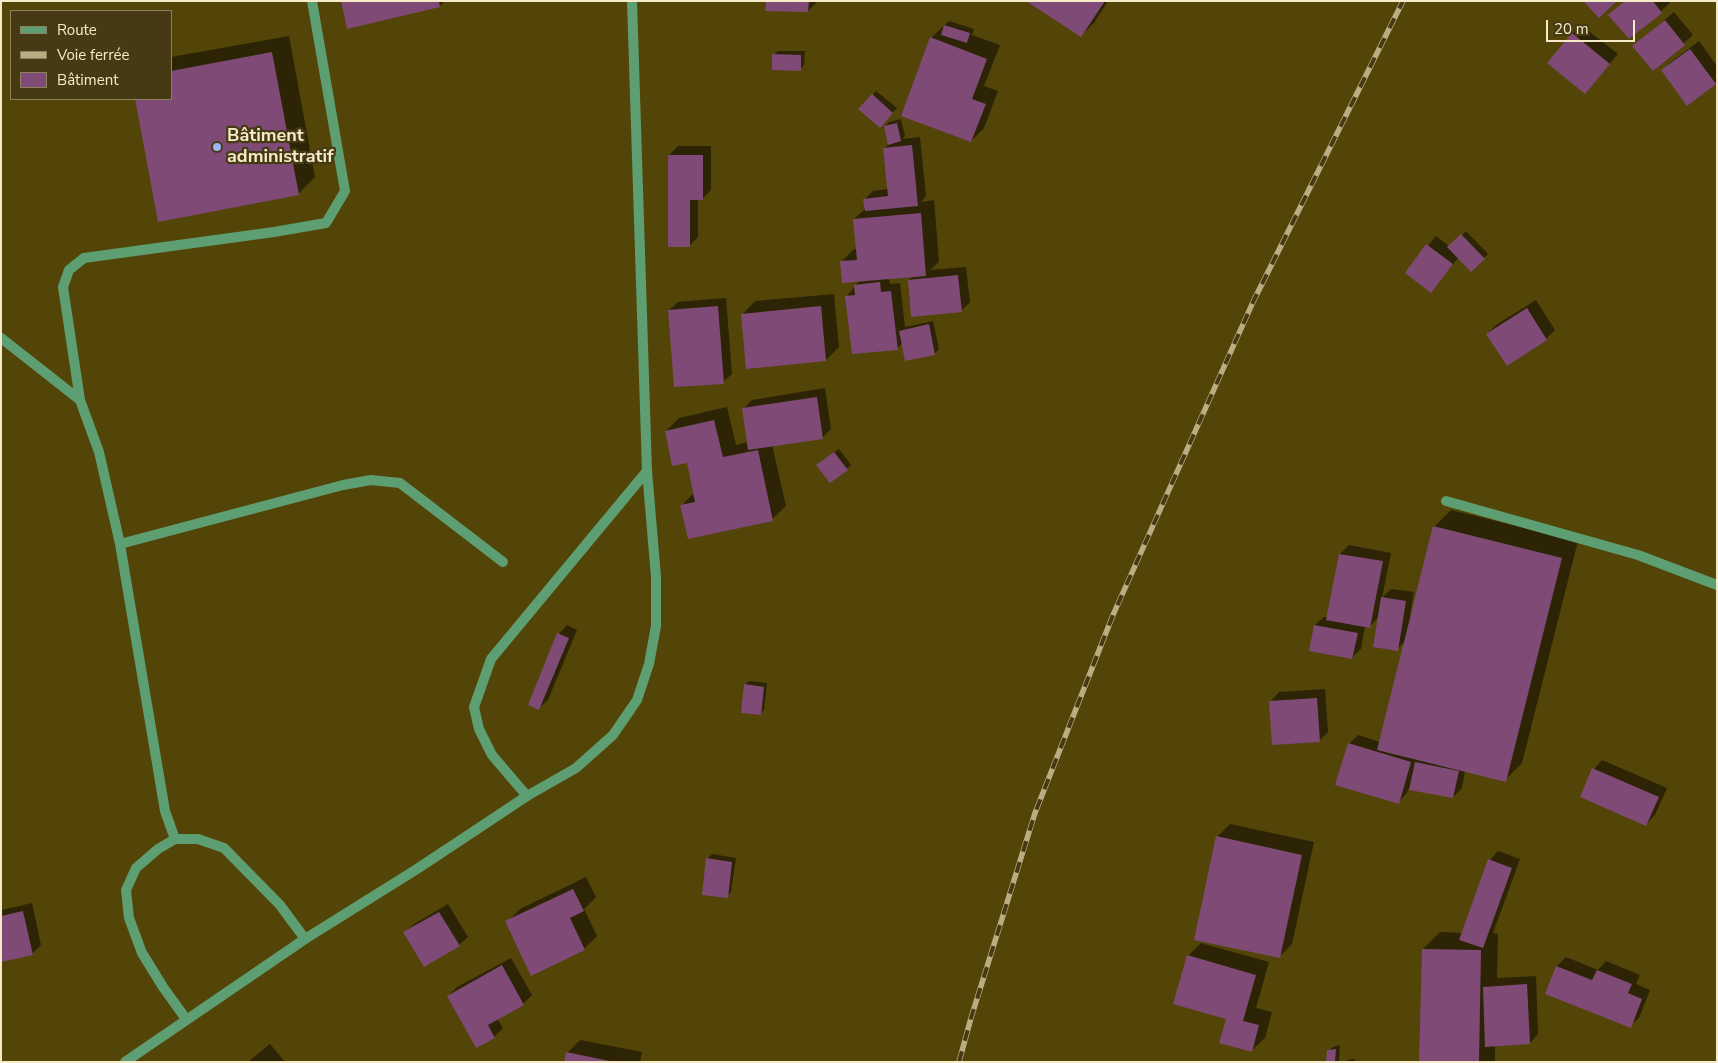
<!DOCTYPE html>
<meta charset="utf-8">
<style>
body{margin:0}
#map{position:relative;width:1718px;height:1063px;overflow:hidden;background:#534408;font-family:"Nunito Sans",sans-serif}
canvas{display:block}
.frame{position:absolute;inset:0;border:2px solid #f6ebc8;pointer-events:none}
.legend{position:absolute;left:10px;top:10px;width:162px;height:90px;box-sizing:border-box;background:#453a14;border:1px solid #8c815c;margin:0;padding:6px 9px;list-style:none;font-size:15px;color:#f6ebc8}
.legend li{display:flex;align-items:center;gap:10px;height:25px}
.legend b{width:25px;border:1px solid #8c815c}
.scale{position:absolute;left:1546px;top:20px;width:89px;height:22px;box-sizing:border-box;border:2px solid #f6ebc8;border-top:0;padding-left:6px;font-size:15px;line-height:18px;white-space:nowrap;color:#f6ebc8;-webkit-text-stroke:4px #453a14;paint-order:stroke}
</style>
<div id="map">
<canvas width="1718" height="1063"></canvas>
<div class="frame"></div>
<ul class="legend">
<li><b style="height:6px;background:#5d9f72"></b>Route</li>
<li><b style="height:6px;background:#baad81"></b>Voie ferrée</li>
<li><b style="height:14px;background:#7f4a76"></b>Bâtiment</li>
</ul>
<div class="scale">20 m</div>
</div>
<script>
const g = document.querySelector('canvas').getContext('2d');
g.lineJoin = 'round';
function paint(path, color) { g.fillStyle = color; g.fill(path, 'evenodd'); }
const toPath = rows => new Path2D(rows.map(r => 'M' + r).join(''));
function strokePath(path, color, width, dash) { g.strokeStyle = color; g.lineWidth = width; g.lineCap = dash ? 'butt' : 'round'; g.setLineDash(dash || []); g.stroke(path); }
function label(font, color, halo, rows, align = 'center') {
  g.font = font + ' "Nunito Sans",sans-serif'; g.lineWidth = 4.5; g.setLineDash([]); g.textBaseline = 'middle'; g.strokeStyle = halo; g.fillStyle = color; for (const [text, x, y, turn = 0] of rows) {
    g.save(); g.translate(x, y); g.rotate((+turn || 0) * Math.PI / 180); g.textAlign = isNaN(turn) ? turn : align; if (halo) g.strokeText(text, 0, 0); g.fillText(text, 0, 0); g.restore();
  }
}
paint(toPath([
 [342,1,445,1,440,6],
 [767,1,818,1,808,11],
 [1028,1,1108,1,1094,23,1080,36],
 [1625,1,1669,1,1670,3,1630,38,1610,15],
 [1674,12,1693,35,1653,70,1634,46],
 [949,21,974,29,972,35,1000,45,984,86,998,91,984,128,971,141,931,38],
 [1581,25,1618,54,1585,92,1572,34],
 [289,36,315,177,298,194,159,220,137,99,171,99,171,57],
 [1699,41,1717,66,1717,81,1715,83,1662,70,1671,62],
 [778,51,805,51,804,65,800,70,773,55],
 [876,91,897,108,884,122,859,109],
 [901,119,905,136,902,139,920,137,926,196,921,202,934,200,939,262,930,270,966,267,970,302,961,311,909,280,913,276,889,278,890,284,900,283,905,327,933,321,939,349,935,353,903,343,897,348,847,296,860,280,841,262,854,249,857,249,854,219,866,208,865,199,873,191,888,189,884,149,889,144,885,126,889,122],
 [678,146,711,146,711,190,702,199,698,199,698,237,689,246,669,155],
 [1466,231,1488,254,1471,270,1459,257,1431,291,1406,273,1436,236,1450,247],
 [834,294,839,347,826,360,742,315,755,301],
 [726,298,732,374,723,382,669,310,678,302],
 [1536,300,1555,330,1546,339,1487,334,1496,325],
 [825,388,831,429,823,437,772,445,786,506,772,519,682,505,694,493,688,461,666,431,679,418,727,407,736,445,748,442,743,409,752,400],
 [839,449,851,465,830,482,822,461],
 [1451,510,1578,541,1522,763,1505,780,1465,771,1462,788,1453,797,1409,788,1407,793,1398,802,1349,744,1358,735,1380,742,1406,641,1397,649,1379,617,1369,627,1365,626,1361,649,1352,657,1315,625,1324,617,1328,617,1340,554,1349,545,1391,553,1382,598,1391,589,1414,592,1410,616,1412,617,1434,527],
 [567,625,577,630,548,700,539,708,559,634],
 [749,681,767,683,764,710,760,714,745,685],
 [1325,689,1328,732,1319,741,1271,701,1279,692],
 [1602,760,1667,788,1655,815,1646,824,1594,769],
 [1230,824,1314,842,1292,944,1279,957,1217,837],
 [1498,851,1520,859,1493,933,1498,934,1497,978,1536,976,1538,1034,1530,1043,1495,1045,1495,1062,1420,1062,1423,949,1440,932,1463,933,1490,860],
 [712,854,736,858,731,892,727,896,708,858],
 [586,877,596,897,584,909,597,936,584,949,507,922,520,909],
 [32,903,41,945,32,954,1,960,1,910],
 [448,904,468,937,459,945,405,932,414,924],
 [1201,943,1269,962,1256,1008,1272,1012,1265,1038,1251,1051,1227,1018,1188,956],
 [1566,957,1598,970,1606,961,1640,975,1636,984,1650,990,1639,1018,1630,1026,1546,993,1557,966],
 [511,958,532,995,523,1004,497,1018,503,1028,494,1037,448,996,457,987],
 [580,1040,642,1052,640,1062,565,1062,567,1053],
 [270,1044,285,1062,248,1062],
 [1340,1045,1339,1062,1327,1062,1328,1051,1333,1047],
 [1355,1059,1355,1062,1345,1062,1347,1060]
]), '#0007');
paint(toPath([
 [341,1,439,1,440,7,347,29],
 [766,1,809,1,808,12,765,11],
 [1026,1,1105,1,1081,37],
 [1583,1,1617,1,1599,18],
 [1625,1,1653,1,1662,13,1629,39,1608,15],
 [1665,20,1685,45,1653,71,1632,46],
 [944,25,970,33,967,43,941,35],
 [1572,33,1610,64,1585,94,1547,63],
 [930,37,987,59,972,99,986,104,971,142,901,116],
 [1690,49,1716,84,1687,106,1661,70],
 [272,52,299,195,158,222,135,99,171,99,171,71],
 [772,54,801,55,801,71,772,70],
 [872,94,893,113,880,128,858,109],
 [897,123,901,141,888,145,884,126],
 [912,145,918,206,865,211,863,199,888,196,883,148],
 [668,155,703,155,703,200,690,200,690,247,668,247],
 [921,213,926,276,842,283,840,261,857,260,853,219],
 [1461,234,1485,259,1471,272,1447,247],
 [1426,244,1453,264,1431,293,1405,273],
 [958,275,962,312,911,317,908,280],
 [880,282,881,292,891,291,898,350,852,354,845,296,855,295,854,285],
 [718,306,724,384,674,387,668,310],
 [821,306,826,361,746,369,741,314],
 [1527,308,1547,340,1507,366,1486,334],
 [929,324,935,355,905,361,899,331],
 [817,397,823,439,748,450,742,408],
 [714,420,723,457,758,450,773,521,688,539,680,505,695,502,687,463,672,466,665,431],
 [834,452,848,470,830,483,816,465],
 [1433,526,1562,558,1506,782,1377,750],
 [1339,554,1383,561,1370,628,1326,620],
 [1381,597,1406,601,1398,651,1373,647],
 [1314,625,1358,633,1352,659,1309,651],
 [557,633,569,638,539,710,528,705],
 [744,684,764,687,761,715,741,713],
 [1317,698,1320,742,1272,745,1269,701],
 [1348,743,1411,762,1399,804,1335,785],
 [1415,762,1459,771,1453,798,1409,790],
 [1592,768,1659,797,1646,826,1580,797],
 [1216,836,1302,855,1280,958,1194,940],
 [706,858,732,862,728,898,702,895],
 [1488,859,1512,868,1483,948,1459,940],
 [573,889,584,911,570,918,585,950,531,976,505,921],
 [23,911,33,955,1,962,1,916],
 [439,912,460,946,424,967,403,932],
 [1422,949,1481,950,1479,1062,1419,1062],
 [1187,955,1256,975,1243,1021,1259,1025,1252,1052,1219,1043,1226,1019,1173,1004],
 [502,965,524,1005,488,1025,495,1038,476,1048,447,996],
 [1556,966,1592,980,1597,970,1632,984,1628,993,1642,999,1631,1028,1545,994],
 [1527,984,1530,1044,1485,1047,1483,987],
 [1336,1049,1335,1062,1326,1062,1327,1050],
 [566,1052,610,1061,609,1062,564,1062]
]), '#7f4a76');
strokePath(toPath([
 [1,338,80,400,99,452,120,544,165,811,175,839],
 [80,400,63,287,69,270,84,258,274,232,326,223,345,191,312,1],
 [120,544,343,485,371,480,400,483,503,562],
 [527,796,492,755,479,729,474,707,491,659,647,471],
 [186,1019,163,987,142,953,129,918,126,890,136,868,158,849,175,839,198,839,224,848,280,905,305,939]
]), '#5d9f72', 10);
strokePath(toPath([
 [1446,501,1638,555,1717,585]
]), '#5d9f72', 10);
strokePath(toPath([
 [125,1062,305,939,417,869,527,796,576,768,613,735,637,700,649,664,656,626,656,577,647,471,632,1]
]), '#5d9f72', 10);
const rail = toPath([
 [959,1062,971,1018,1035,813,1113,615,1253,302,1403,1]
]);
strokePath(rail, '#baad81', 5.5);
strokePath(rail, '#453a14', 4, [11]);
for (const [x, y, r, color] of [
 [217,147,5,"#a0b3fd"]
]) { const dot = new Path2D(); dot.arc(x, y, r, 0, 2 * Math.PI); g.fillStyle = color; g.fill(dot); strokePath(dot, '#453a14', 2); }
label('bold 18px', '#f6ebc8', '#453a14', [
 ["Bâtiment",227,137],
 ["administratif",227,158]
], 'left');
</script>
